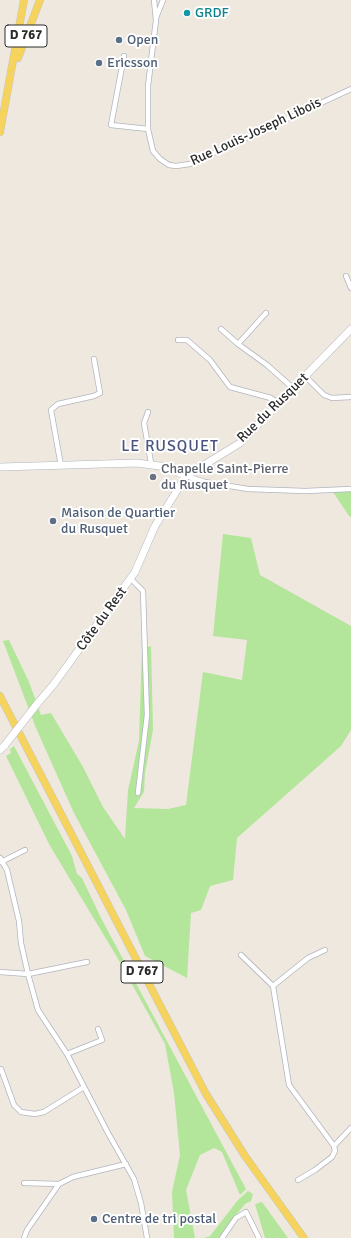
<!DOCTYPE html>
<meta charset="utf-8">
<style>
body{margin:0}
canvas{display:block;background:#eee8de}
</style>
<canvas width="351" height="1238"></canvas>
<script>
const g = document.querySelector('canvas').getContext('2d');
g.lineJoin = 'round';
function paint(path, color) { g.fillStyle = color; g.fill(path, 'evenodd'); }
const toPath = rows => new Path2D(rows.map(r => 'M' + r).join(''));
function strokePath(path, color, width, dash) { g.strokeStyle = color; g.lineWidth = width; g.lineCap = dash ? 'butt' : 'round'; g.setLineDash(dash || []); g.stroke(path); }
function label(font, color, halo, rows, align = 'center') {
  g.font = font + ' Signika,sans-serif'; g.lineWidth = 4; g.setLineDash([]); g.textBaseline = 'middle'; g.strokeStyle = halo; g.fillStyle = color; for (const [text, x, y, turn = 0] of rows) {
    g.save(); g.translate(x, y); g.rotate((+turn || 0) * Math.PI / 180); g.textAlign = isNaN(turn) ? turn : align; if (halo) g.strokeText(text, 0, 0); g.fillText(text, 0, 0); g.restore();
  }
}
paint(toPath([
 [331,489,351,489,351,517,349,516],
 [223,534,251,538,260,575,351,626,351,730,341,746,237,838,233,880,210,886,201,910,191,913,187,978,145,956,126,910,74,813,36,728,3,641,9,640,29,682,41,715,51,713,83,767,103,807,125,839,128,790,139,741,142,649,151,646,153,730,145,773,144,792,134,808,168,809,186,805,203,672,242,680,247,640,213,636],
 [14,746,72,856,77,874,82,878,101,918,246,1189,240,1195,222,1152,214,1148,200,1155,186,1190,195,1238,174,1238,172,1192,180,1155,174,1093,165,1044,117,957,50,846,6,756,11,753,10,749],
 [248,1191,253,1194,251,1201,245,1204,227,1226,219,1238,204,1238,210,1236,238,1200],
 [262,1202,288,1238,265,1238,255,1204]
]), '#b3e69a');
const street = toPath([
 [154,0,156,20,148,86,148,129,153,151,160,159,169,165,176,166,190,164,351,89],
 [156,18,163,0],
 [124,56,111,125,148,129],
 [346,276,351,288],
 [221,329,238,344,267,365,294,389],
 [178,340,187,340,210,360,230,387,271,398,280,404],
 [238,344,266,313],
 [306,377,324,395,332,398,351,397],
 [148,412,144,423,151,463],
 [61,466,51,410,58,404,94,396,100,393,94,359],
 [186,476,205,482,248,489,305,491,351,489],
 [131,579,143,591,146,686,147,715,138,793],
 [0,858,7,870,19,921,21,943,28,974,38,1010,67,1054,108,1133,134,1179,141,1203,147,1238],
 [1,862,25,850],
 [241,955,273,986,289,1085,334,1146],
 [0,972,28,974,87,962],
 [273,986,308,958,325,950],
 [67,1054,102,1040,98,1029],
 [1,1069,14,1105,21,1112,35,1114,44,1112,84,1087],
 [298,1180,315,1170,332,1157,335,1151,334,1146,351,1128],
 [24,1183,59,1184,73,1177,126,1164],
 [24,1238,27,1230,59,1184],
 [222,1238,236,1218,246,1212,259,1238]
]);
const secondary = toPath([
 [0,467,137,463,167,467,186,476],
 [37,704,54,684,135,572,155,526,186,476,240,443,351,329],
 [0,750,5,745]
]);
const primary = toPath([
 [18,58,40,0],
 [0,132,24,0],
 [0,696,206,1094,245,1156,304,1238]
]);
strokePath(street, '#b2b5c0', 6);
strokePath(secondary, '#b2b5c0', 8);
strokePath(primary, '#c8c8c8', 8);
strokePath(street, '#fff', 4.5);
strokePath(secondary, '#fff', 7);
strokePath(primary, '#f5d35d', 7);
const secondaryBridge = toPath([
 [5,745,37,704]
]);
strokePath(secondaryBridge, '#b2b5c0', 8, []);
strokePath(secondaryBridge, '#fff', 7);
for (const [x, y, r, color] of [
 [187,13,4,"#0f9aa8"],
 [119,40,4,"#5c6f8a"],
 [99,63,4,"#5c6f8a"],
 [153,477,4,"#6b7280"],
 [53,521,4,"#5c6f8a"],
 [94,1219,4,"#5c6f8a"]
]) { const dot = new Path2D(); dot.arc(x, y, r, 0, 2 * Math.PI); g.fillStyle = color; g.fill(dot); strokePath(dot, '#fff', 1.5); }
for (const [x, y, w] of [
 [26,36,42],
 [142,972,42]
]) { const box = new Path2D(); box.roundRect(x - w / 2, y - 11, w, 22, 3); g.fillStyle = '#fff'; g.fill(box); strokePath(box, '#2c2c2c', 1); }
label('bold 13px', '#2c2c2c', null, [
 ["D 767",26,36],
 ["D 767",142,972]
]);
label('14px', '#0d838f', '#fff', [
 ["GRDF",195,13]
], 'left');
label('14px', '#4e5e75', '#fff', [
 ["Open",127,40],
 ["Ericsson",107,63],
 ["Maison de Quartier",61,513],
 ["du Rusquet",61,529],
 ["Centre de tri postal",102,1219]
], 'left');
label('14px', '#2c2c2c', '#fff', [
 ["Rue Louis-Joseph Libois",256,132,-25],
 ["Rue du Rusquet",273,408,-44],
 ["Côte du Rest",102,619,-54]
]);
label('14px', '#5b616d', '#fff', [
 ["Chapelle Saint-Pierre",161,469],
 ["du Rusquet",161,485]
], 'left');
g.letterSpacing = '1px';
label('16px', '#4b547f', '#fff', [
 ["LE RUSQUET",170,447]
]);
g.letterSpacing = '0px';
</script>
